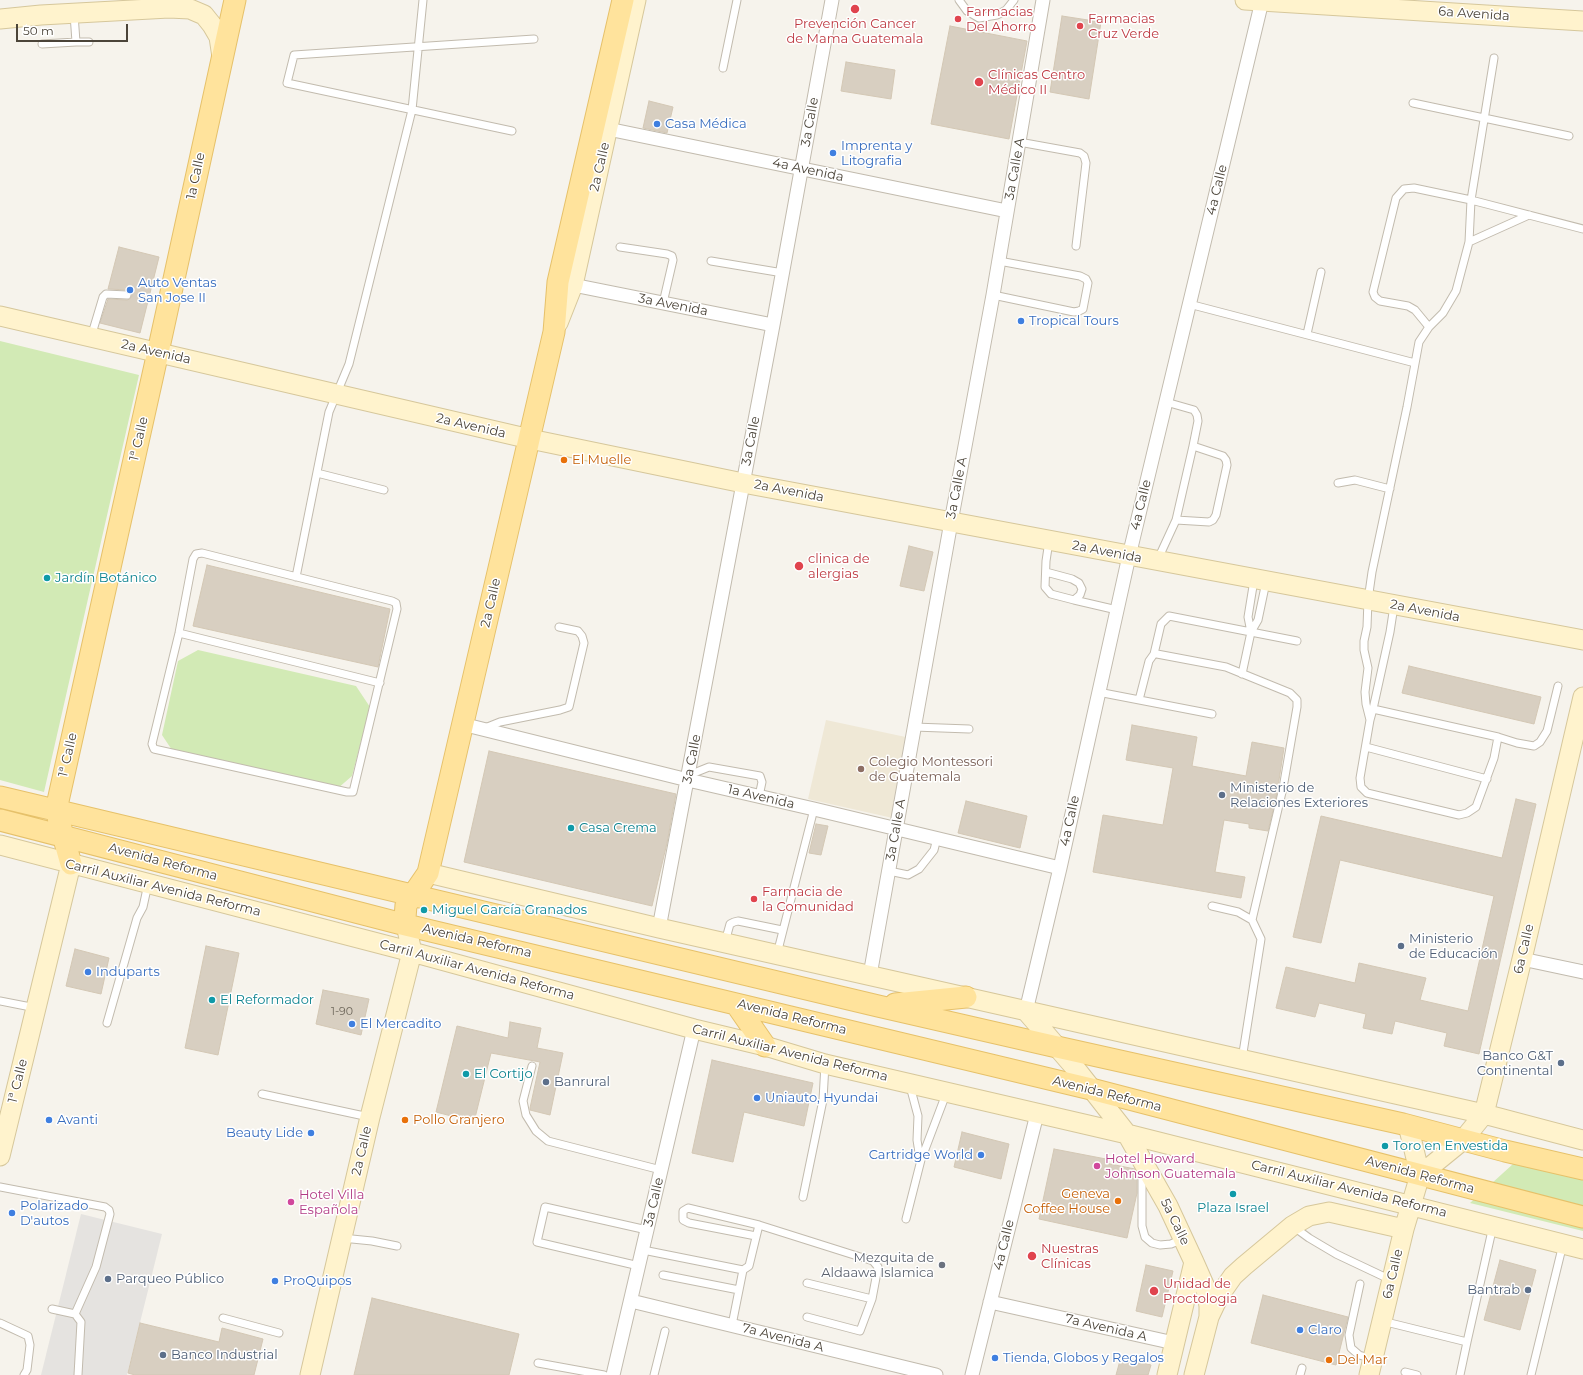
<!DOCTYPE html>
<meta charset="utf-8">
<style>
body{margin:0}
#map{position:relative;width:1583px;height:1375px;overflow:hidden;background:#f6f3ec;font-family:Montserrat,sans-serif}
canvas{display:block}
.scale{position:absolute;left:16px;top:24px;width:112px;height:18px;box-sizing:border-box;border:2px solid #4b4439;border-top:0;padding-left:5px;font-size:12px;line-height:14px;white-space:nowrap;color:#4b4439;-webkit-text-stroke:3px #fff;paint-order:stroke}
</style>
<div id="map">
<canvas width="1583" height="1375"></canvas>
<div class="scale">50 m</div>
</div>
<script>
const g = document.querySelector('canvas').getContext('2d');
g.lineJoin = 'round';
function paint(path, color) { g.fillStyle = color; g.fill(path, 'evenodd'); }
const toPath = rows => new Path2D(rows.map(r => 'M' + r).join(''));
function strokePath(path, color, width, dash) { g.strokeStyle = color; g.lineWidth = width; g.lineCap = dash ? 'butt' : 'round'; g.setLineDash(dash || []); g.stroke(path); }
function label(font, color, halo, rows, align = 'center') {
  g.font = font + ' Montserrat,sans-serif'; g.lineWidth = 3; g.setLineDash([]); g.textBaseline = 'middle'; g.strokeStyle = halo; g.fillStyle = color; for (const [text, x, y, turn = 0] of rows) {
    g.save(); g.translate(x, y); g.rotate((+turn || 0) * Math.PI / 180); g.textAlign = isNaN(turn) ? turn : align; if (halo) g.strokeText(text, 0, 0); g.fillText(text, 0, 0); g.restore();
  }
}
paint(toPath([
 [826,720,915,739,897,819,808,799]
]), '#efe8d6');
paint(toPath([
 [0,341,139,375,44,792,0,780],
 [198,650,356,686,370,707,352,776,337,789,172,750,162,735,178,661],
 [1513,1164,1583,1180,1583,1231,1470,1203]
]), '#d2eab5');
paint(toPath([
 [81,1214,162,1234,127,1375,41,1375]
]), '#e5e3e0');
const building = toPath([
 [1062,16,1101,22,1089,99,1050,92,1062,16],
 [950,26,1027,41,1009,139,931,124,950,26],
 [846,62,895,70,891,99,841,91,846,62],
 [649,101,673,107,667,133,643,128,649,101],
 [119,247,159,257,140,333,100,323,108,299,127,300,130,299,132,296,131,292,128,290,108,289,119,247],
 [909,546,933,552,924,591,900,586,909,546],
 [207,565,390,609,378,667,193,626,207,565],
 [1409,666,1541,697,1534,724,1402,693,1409,666],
 [1132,725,1197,737,1192,766,1246,776,1252,742,1284,748,1277,793,1268,831,1249,828,1249,824,1224,820,1215,872,1245,877,1241,898,1093,872,1103,815,1163,825,1173,768,1126,760,1132,725],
 [489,751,676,794,667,843,652,906,464,862,489,751],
 [1516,799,1536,804,1479,1054,1444,1046,1447,1033,1395,1021,1392,1034,1363,1028,1366,1014,1319,1003,1315,1017,1276,1008,1286,967,1355,983,1359,963,1426,978,1420,1000,1468,1011,1494,896,1340,860,1321,943,1293,937,1321,816,1502,858,1516,799],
 [966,801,1027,816,1020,848,958,833,966,801],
 [816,824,828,826,821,855,809,853,816,824],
 [206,946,239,953,218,1055,185,1048,206,946],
 [75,949,109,958,101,994,66,986,75,949],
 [323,990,369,999,361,1035,316,1024,323,990],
 [510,1022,541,1028,537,1048,563,1053,550,1115,530,1110,530,1108,540,1062,491,1053,474,1122,436,1112,457,1026,508,1038,510,1022],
 [712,1060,813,1083,804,1126,744,1112,733,1162,692,1153,712,1060],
 [962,1132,1009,1144,1001,1179,954,1167,962,1132],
 [1054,1149,1106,1159,1105,1163,1135,1169,1137,1174,1137,1193,1127,1238,1039,1219,1054,1149],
 [1500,1260,1536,1270,1520,1330,1484,1320,1500,1260],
 [1146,1265,1173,1271,1162,1317,1136,1311,1146,1265],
 [1263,1295,1348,1317,1336,1365,1251,1343,1263,1295],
 [372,1298,519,1334,509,1375,354,1375,372,1298],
 [140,1323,219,1342,222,1328,263,1339,254,1375,135,1375,128,1373,140,1323],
 [1121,1357,1151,1365,1148,1375,1116,1375,1121,1357]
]);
paint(building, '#d8cfc1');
strokePath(building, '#d3c7b4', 1);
const lane = toPath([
 [959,0,967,11,979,18,997,15,1006,10,1014,0],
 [74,14,76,42,89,42],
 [42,44,76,42],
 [723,68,737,0],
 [1413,103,1569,136],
 [512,131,287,83,294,55,534,39],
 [1019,142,1080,153,1084,156,1086,163,1076,246],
 [1469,242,1529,215],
 [620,247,667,254,672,256,673,260,663,303],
 [711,261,783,273],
 [993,295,1074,312,1079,311,1083,309,1088,283,1086,279,1080,276,999,261],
 [1189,304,1415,363],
 [1429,327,1415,310,1408,306,1380,301,1375,297,1373,292,1396,198,1404,189,1414,188,1471,200,1583,229],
 [1307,334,1321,272],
 [91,337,103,297,106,294,127,295],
 [317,473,384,490],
 [1338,483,1355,480,1390,489],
 [1176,520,1193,446],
 [202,553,392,601,396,603,397,609,353,792,347,792,154,749,152,744,179,633,193,559,196,554,202,553],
 [1158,559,1176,520,1209,522,1213,520,1216,515,1227,465,1226,460,1223,456,1193,446,1198,421,1197,415,1194,410,1166,402],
 [1046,572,1072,579,1079,583,1082,589,1080,595,1074,600,1051,594,1045,587,1046,561,1049,541],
 [296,577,329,412,349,364,412,110,423,0],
 [1074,600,1117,610],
 [1251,632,1248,617,1254,580],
 [179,633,380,683],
 [1154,654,1161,624,1169,616,1297,641],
 [1242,674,1251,632,1258,620,1266,582],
 [1098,692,1212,714],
 [1139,700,1149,661,1154,654,1157,654,1226,667,1290,693,1297,700,1297,707,1283,788,1252,920],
 [1373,709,1498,737,1494,758,1476,807,1467,813,1459,815,1367,793,1361,787,1360,778,1370,720,1373,709,1390,632,1394,606],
 [1370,720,1366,704,1365,692,1368,668,1364,650,1364,641,1367,627,1368,600,1372,572,1407,407,1419,342,1429,327,1443,313,1456,291,1469,242,1471,200,1494,58],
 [914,727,969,729],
 [485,728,500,722,560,710,569,707,584,643,582,636,578,631,559,627],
 [1498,737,1517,743,1534,746,1540,742,1547,731,1558,686],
 [1366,747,1487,779],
 [689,775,709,767,760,776,762,782,759,796],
 [889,871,908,875,919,869,934,850,937,838],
 [1212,906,1238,912,1252,920,1261,939,1242,1059],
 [725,942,730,924,734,922,738,921,782,930],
 [777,954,814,809],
 [0,1001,36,1008],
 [107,1023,137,918,143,907,148,884],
 [532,1066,523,1101,526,1115,536,1131,548,1141,661,1170],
 [910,1086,918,1116,917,1140,920,1159],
 [262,1094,369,1117],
 [1142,1172,1142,1226,1145,1237,1152,1243,1160,1245,1171,1244,1183,1239],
 [0,1187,105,1207,109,1210,110,1214,96,1267,75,1314],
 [803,1197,823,1100,825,1064],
 [906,1219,921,1160,946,1094],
 [1294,1227,1309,1238,1336,1254,1391,1280],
 [756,1236,689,1223,683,1220,683,1211,688,1208,759,1225],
 [342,1238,372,1241,397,1246],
 [643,1250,743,1270,749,1266,759,1225,873,1261,878,1267,872,1299,860,1331,807,1317],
 [639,1266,537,1242,545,1207,647,1230],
 [663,1275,739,1290],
 [807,1283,872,1299],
 [1360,1284,1349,1335,1351,1348,1359,1355,1373,1359],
 [52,1309,75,1314,81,1322,78,1375],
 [223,1318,279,1333],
 [1382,1321,1467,1342,1493,1226],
 [0,1323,28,1336,30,1345,27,1370,24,1375],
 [732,1325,743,1270],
 [538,1363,604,1375],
 [1405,1372,1417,1375],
 [654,1375,665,1331],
 [1300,1375,1302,1368],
 [1460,1375,1467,1342],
 [1531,1375,1563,1244]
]);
const street = toPath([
 [608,129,1007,211],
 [573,285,773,325],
 [462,724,688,780,814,809,1060,868],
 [659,928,773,325,832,0],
 [1522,959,1583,972],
 [870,975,951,522,993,295,1043,0],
 [1026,1011,1060,868,1129,556,1262,1],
 [631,1301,936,1375],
 [990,1302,1174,1343],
 [613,1375,694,1029],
 [972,1375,1037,1114]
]);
const secondary = toPath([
 [1245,0,1583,21],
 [0,19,41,15,169,8,190,9,204,15,212,25,219,37,222,57],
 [0,316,530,439,743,483,1583,640],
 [558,323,573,285,636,0],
 [0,845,412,952,694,1029,765,1046,825,1064,1127,1134,1583,1249],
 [428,873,659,928,1484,1114,1583,1140],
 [1026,1011,1076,1069,1127,1134,1168,1206,1194,1262,1206,1289,1209,1306,1209,1317],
 [0,1156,71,864],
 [1420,1175,1463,1140,1484,1114,1522,959,1583,697],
 [310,1375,370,1117,412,952,406,925],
 [1167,1375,1194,1262],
 [1194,1375,1209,1317,1219,1296,1233,1276,1244,1266,1292,1226,1309,1216,1329,1212,1404,1229],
 [1369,1375,1404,1229,1420,1175,1408,1125]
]);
const primary = toPath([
 [0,797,878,1006,1057,1047,1403,1124,1505,1151,1583,1169],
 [0,820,406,925,1091,1089,1583,1217],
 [71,864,56,810,158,352,235,0],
 [406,925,405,918,406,905,428,873,554,332,558,282,623,0],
 [736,1004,765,1046],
 [895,1004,966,997]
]);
strokePath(lane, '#c2bbae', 9);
strokePath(street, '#c2bbae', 15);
strokePath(secondary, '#d6c79b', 21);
strokePath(primary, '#e6c16a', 23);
strokePath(lane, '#fff', 7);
strokePath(street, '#fff', 13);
strokePath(secondary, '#fff3cd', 19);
strokePath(primary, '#ffe39c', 21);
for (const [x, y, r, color] of [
 [855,9,5,"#e0444e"],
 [958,19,4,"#e0444e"],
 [1080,26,4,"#e0444e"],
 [979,82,5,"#e0444e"],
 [657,124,4,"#3f7fe0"],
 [833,153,4,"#3f7fe0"],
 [130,290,4,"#3f7fe0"],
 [1021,321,4,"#3f7fe0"],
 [564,460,4,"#e8710a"],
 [799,566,5,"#e0444e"],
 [47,578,4,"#0f9aa8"],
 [861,769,4,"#8d6e63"],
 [1222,795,4,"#5c6f8a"],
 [571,828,4,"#0f9aa8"],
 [754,899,4,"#e0444e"],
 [424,910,4,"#0f9aa8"],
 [1401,946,4,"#5c6f8a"],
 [88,972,4,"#3f7fe0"],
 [212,1000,4,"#0f9aa8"],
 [352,1024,4,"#3f7fe0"],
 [1561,1063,4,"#5c6f8a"],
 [466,1074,4,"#0f9aa8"],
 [546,1082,4,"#5c6f8a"],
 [757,1098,4,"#3f7fe0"],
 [49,1120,4,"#3f7fe0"],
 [405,1120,4,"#e8710a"],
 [311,1133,4,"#3f7fe0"],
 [1385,1146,4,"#0f9aa8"],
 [981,1155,4,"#3f7fe0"],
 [1097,1166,4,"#d1479c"],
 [1233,1194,4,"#0f9aa8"],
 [1118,1201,4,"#e8710a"],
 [291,1202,4,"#d1479c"],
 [12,1213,4,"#3f7fe0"],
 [1032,1256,5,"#e0444e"],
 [942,1265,4,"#6b7280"],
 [108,1279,4,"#5c6f8a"],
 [275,1281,4,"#3f7fe0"],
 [1528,1290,4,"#5c6f8a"],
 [1154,1291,5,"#e0444e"],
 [1300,1330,4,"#3f7fe0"],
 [163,1355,4,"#5c6f8a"],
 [995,1358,4,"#3f7fe0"],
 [1329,1360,4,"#e8710a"]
]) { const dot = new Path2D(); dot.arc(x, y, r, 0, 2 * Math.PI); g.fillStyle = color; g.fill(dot); strokePath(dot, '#fff', 1.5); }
label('11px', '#6e675b', null, [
 ["1-90",342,1012]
]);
label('13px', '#be3a42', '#fff', [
 ["Farmacias",966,12],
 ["Del Ahorro",966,27],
 ["Farmacias",1088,19],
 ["Cruz Verde",1088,34],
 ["Prevención Cancer",855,24,"center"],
 ["de Mama Guatemala",855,39,"center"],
 ["Clínicas Centro",988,75],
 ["Médico II",988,90],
 ["clinica de",808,559],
 ["alergias",808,574],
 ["Farmacia de",762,892],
 ["la Comunidad",762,907],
 ["Nuestras",1041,1249],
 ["Clínicas",1041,1264],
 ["Unidad de",1163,1284],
 ["Proctologia",1163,1299]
], 'left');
label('13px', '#4b4439', '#fff', [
 ["6a Avenida",1474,14,4],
 ["3a Calle",810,122,-80],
 ["2a Calle",600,167,-77],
 ["3a Calle A",1015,169,-80],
 ["4a Avenida",808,170,12],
 ["1a Calle",196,176,-78],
 ["4a Calle",1217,190,-76],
 ["3a Avenida",673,305,11],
 ["2a Avenida",156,352,13],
 ["2a Avenida",471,426,13],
 ["1ª Calle",139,439,-77],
 ["3a Calle",751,441,-79],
 ["3a Calle A",957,488,-79],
 ["2a Avenida",789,491,11],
 ["4a Calle",1141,505,-76],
 ["2a Avenida",1107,552,11],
 ["2a Calle",491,603,-77],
 ["2a Avenida",1425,611,11],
 ["1ª Calle",68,755,-77],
 ["3a Calle",692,759,-79],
 ["1a Avenida",761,797,13],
 ["4a Calle",1070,821,-78],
 ["3a Calle A",896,830,-80],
 ["Avenida Reforma",163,862,15],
 ["Carril Auxiliar Avenida Reforma",163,888,14],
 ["Avenida Reforma",477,941,13],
 ["6a Calle",1524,949,-77],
 ["Carril Auxiliar Avenida Reforma",477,970,15],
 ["Avenida Reforma",792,1017,14],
 ["Carril Auxiliar Avenida Reforma",790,1053,14],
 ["1ª Calle",18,1081,-76],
 ["Avenida Reforma",1107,1094,14],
 ["2a Calle",362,1151,-77],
 ["Avenida Reforma",1420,1175,15],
 ["Carril Auxiliar Avenida Reforma",1349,1189,14],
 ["3a Calle",654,1202,-77],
 ["5a Calle",1175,1222,64],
 ["4a Calle",1004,1245,-76],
 ["6a Calle",1393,1274,-77],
 ["7a Avenida A",1106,1328,13],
 ["7a Avenida A",783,1338,14]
]);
label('13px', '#366cbe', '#fff', [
 ["Casa Médica",665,124],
 ["Imprenta y",841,146],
 ["Litografia",841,161],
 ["Auto Ventas",138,283],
 ["San Jose II",138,298],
 ["Tropical Tours",1029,321],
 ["Induparts",96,972],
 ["El Mercadito",360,1024],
 ["Uniauto, Hyundai",765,1098],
 ["Avanti",57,1120],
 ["Beauty Lide",303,1133,"right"],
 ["Cartridge World",973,1155,"right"],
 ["Polarizado",20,1206],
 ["D'autos",20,1221],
 ["ProQuipos",283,1281],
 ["Claro",1308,1330],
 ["Tienda, Globos y Regalos",1003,1358]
], 'left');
label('13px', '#c56008', '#fff', [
 ["El Muelle",572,460],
 ["Pollo Granjero",413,1120],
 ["Geneva",1110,1194,"right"],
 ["Coffee House",1110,1209,"right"],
 ["Del Mar",1337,1360]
], 'left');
label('13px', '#0d838f', '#fff', [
 ["Jardín Botánico",55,578],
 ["Casa Crema",579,828],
 ["Miguel García Granados",432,910],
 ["El Reformador",220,1000],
 ["El Cortijo",474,1074],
 ["Toro en Envestida",1393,1146],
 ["Plaza Israel",1233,1208,"center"]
], 'left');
label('13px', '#785e54', '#fff', [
 ["Colegio Montessori",869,762],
 ["de Guatemala",869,777]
], 'left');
label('13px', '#4e5e75', '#fff', [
 ["Ministerio de",1230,788],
 ["Relaciones Exteriores",1230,803],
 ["Ministerio",1409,939],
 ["de Educación",1409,954],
 ["Banco G&T",1553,1056,"right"],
 ["Continental",1553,1071,"right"],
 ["Banrural",554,1082],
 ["Parqueo Público",116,1279],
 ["Bantrab",1520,1290,"right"],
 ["Banco Industrial",171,1355]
], 'left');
label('13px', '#b23c85', '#fff', [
 ["Hotel Howard",1105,1159],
 ["Johnson Guatemala",1105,1174],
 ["Hotel Villa",299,1195],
 ["Española",299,1210]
], 'left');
label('13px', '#5b616d', '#fff', [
 ["Mezquita de",934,1258],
 ["Aldaawa Islamica",934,1273]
], 'right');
</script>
